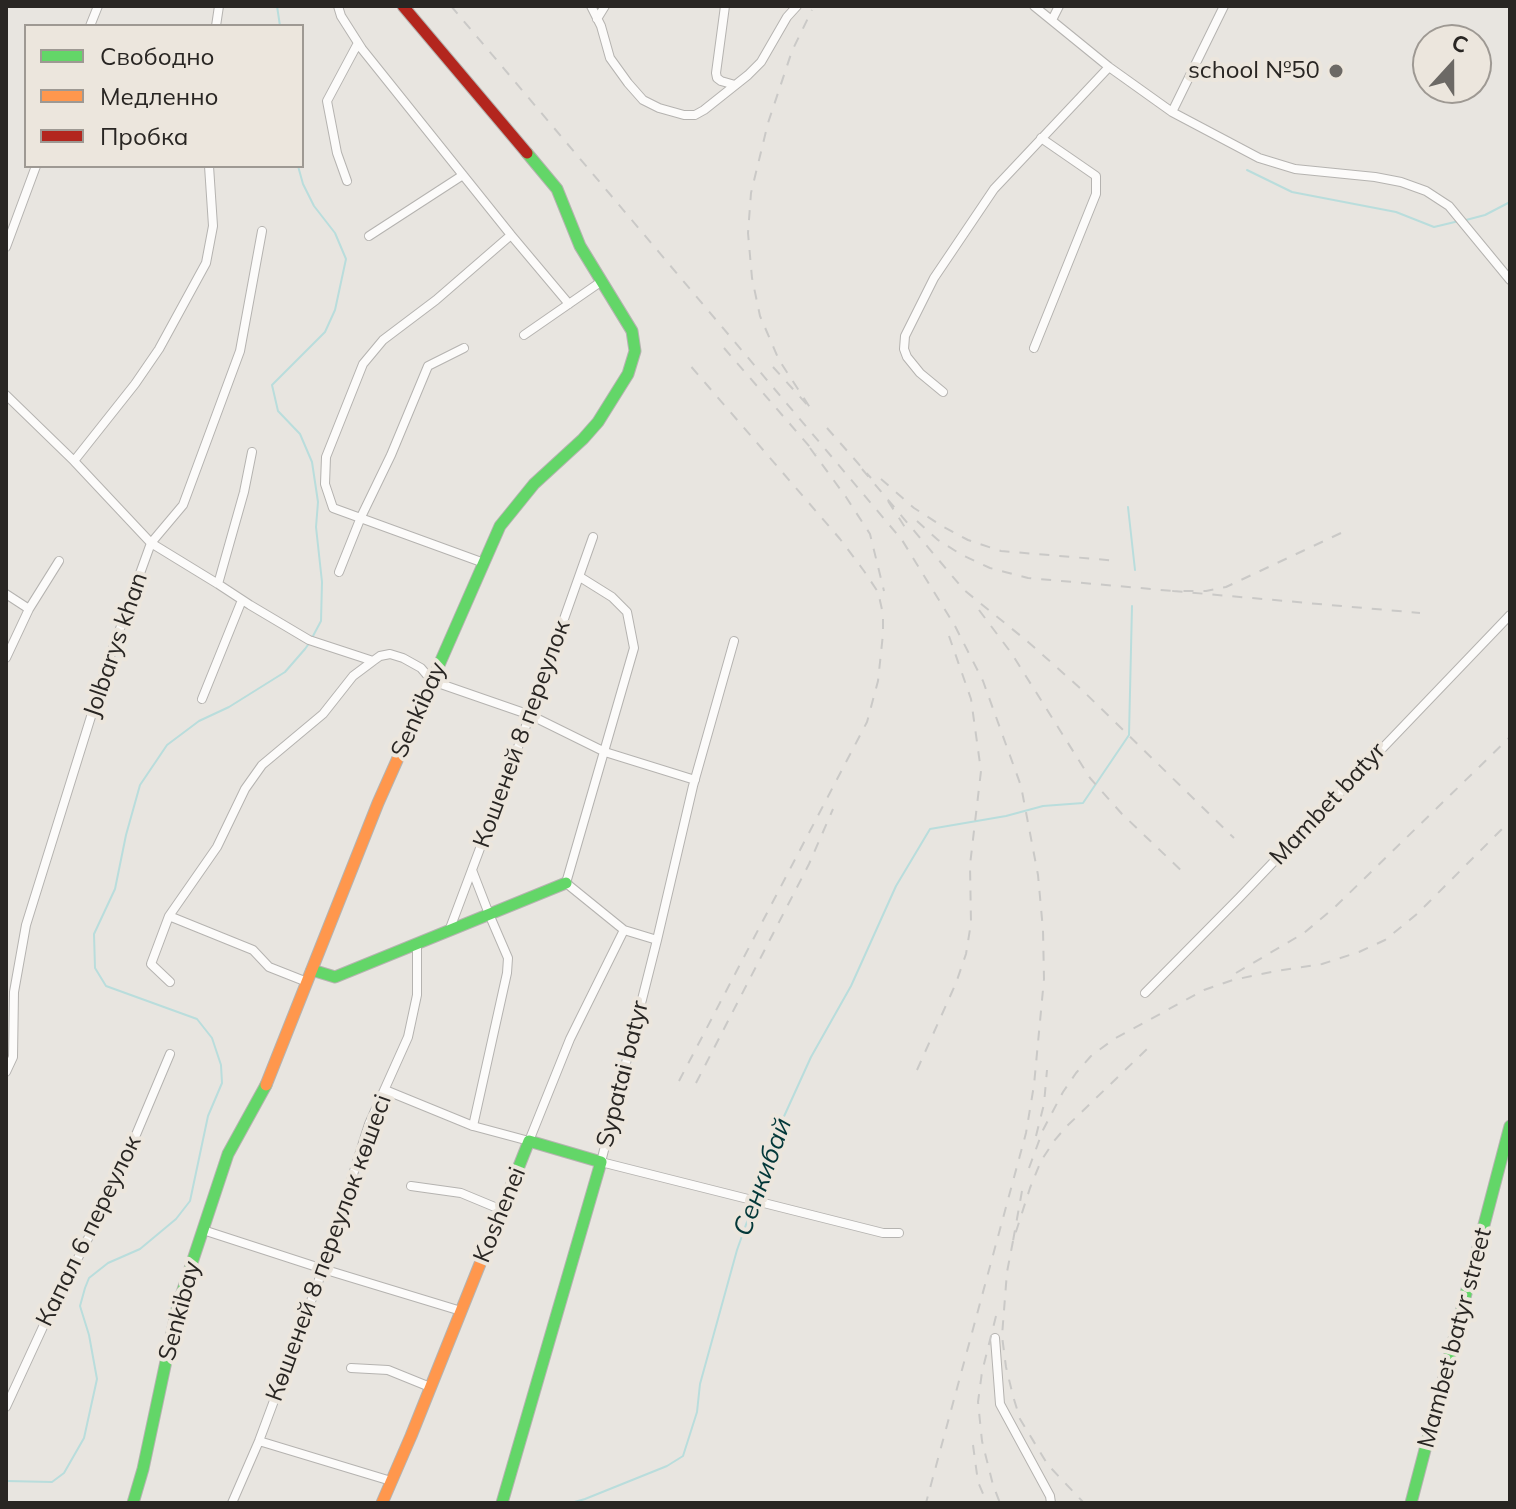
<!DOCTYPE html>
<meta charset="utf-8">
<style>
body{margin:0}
#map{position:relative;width:1516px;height:1509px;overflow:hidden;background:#e8e5e0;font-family:Mulish,sans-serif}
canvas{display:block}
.frame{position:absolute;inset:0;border:8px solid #292623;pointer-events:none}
.legend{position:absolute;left:24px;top:24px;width:280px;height:144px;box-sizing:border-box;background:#ece6dd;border:2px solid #9e9993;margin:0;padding:10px 14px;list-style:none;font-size:24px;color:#292623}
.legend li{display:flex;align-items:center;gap:16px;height:40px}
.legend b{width:40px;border:2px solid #9e9993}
.north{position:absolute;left:1412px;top:24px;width:80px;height:80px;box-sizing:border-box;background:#ece6dd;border:2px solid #9e9993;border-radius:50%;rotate:21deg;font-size:22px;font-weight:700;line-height:32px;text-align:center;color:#292623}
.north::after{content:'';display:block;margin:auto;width:28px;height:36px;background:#6c6965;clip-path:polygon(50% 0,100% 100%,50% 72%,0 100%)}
</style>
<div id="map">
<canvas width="1516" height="1509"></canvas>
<div class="frame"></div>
<ul class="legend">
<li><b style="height:10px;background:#63d668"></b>Свободно</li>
<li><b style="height:10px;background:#ff974d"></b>Медленно</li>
<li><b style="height:10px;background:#b3261e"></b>Пробка</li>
</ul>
<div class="north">С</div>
</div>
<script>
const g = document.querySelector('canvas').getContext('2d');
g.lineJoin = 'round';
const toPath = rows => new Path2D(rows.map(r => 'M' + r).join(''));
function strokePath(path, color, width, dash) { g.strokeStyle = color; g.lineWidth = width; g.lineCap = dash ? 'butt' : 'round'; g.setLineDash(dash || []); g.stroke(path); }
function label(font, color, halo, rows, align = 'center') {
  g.font = font + ' Mulish,sans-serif'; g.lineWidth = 8; g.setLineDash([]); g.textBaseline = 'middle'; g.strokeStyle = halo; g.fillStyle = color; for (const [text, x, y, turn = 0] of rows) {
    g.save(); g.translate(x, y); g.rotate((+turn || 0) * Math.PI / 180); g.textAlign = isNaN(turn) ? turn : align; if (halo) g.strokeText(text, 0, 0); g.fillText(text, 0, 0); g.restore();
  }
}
strokePath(toPath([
 [277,6,280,26],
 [298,166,303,184,314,206,335,233,346,259,335,310,325,332,272,385,278,411,300,434,312,462,318,502,316,527,322,582,321,621,313,636],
 [1247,170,1292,192,1396,212,1434,227,1459,221],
 [1466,220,1485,215,1510,202],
 [1128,507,1135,570],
 [755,1199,768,1168,781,1123,811,1057,851,986,896,886,930,829,1006,816,1043,806,1083,803,1129,735,1132,606],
 [6,1481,52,1482,64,1473,84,1438,97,1379,89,1335,80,1306,85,1288,89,1278,108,1263,140,1249,176,1219,190,1201,208,1116,222,1083,221,1065,212,1038,197,1019,106,986,95,968,94,934,115,889,126,835,140,785,167,745,199,721,229,707,285,672,305,649,310,642],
 [571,1503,585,1499,667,1466,683,1456,697,1412,700,1384,737,1250,753,1205]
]), '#b9dddc', 2);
const street = toPath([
 [338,6,341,16,362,49,511,235,569,304],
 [591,6,601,26,610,58,628,83,643,100,659,108,684,115,695,115,704,110,748,75,761,62,787,17,797,6],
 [725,6,716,73,717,78,721,81,735,85],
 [1034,6,1109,67,1172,112,1259,158,1295,169,1375,177,1401,182,1426,191,1449,206,1510,280],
 [597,19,605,6],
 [1052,20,1059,6],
 [90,26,98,6],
 [216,26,219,6],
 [1172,112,1224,6],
 [347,181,337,153,327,101,358,43],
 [369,236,463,175],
 [6,247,36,166],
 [524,335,602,281],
 [1034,348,1096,194,1096,176,1041,138],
 [943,392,920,373,907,357,904,349,905,336,934,278,994,189,1109,67],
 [6,395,74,461,151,543,218,584,250,605,309,640,373,661,380,656,390,654,403,658,421,668,432,681,530,715,605,752,695,780],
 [74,461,135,384,159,349,206,263,213,226,209,166],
 [484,563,333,508,325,484,326,457,363,364,383,340,436,300,511,235],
 [339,572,361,517,391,455,428,366,464,348],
 [580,577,612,597,627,612,634,648,566,883,624,930,657,940],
 [218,584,244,492,252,452],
 [6,594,29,609],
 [734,641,693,786,657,940,601,1162,883,1233,899,1233],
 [6,658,29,609,59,561],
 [202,699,242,600],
 [472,870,489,914,508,958,507,973,473,1126],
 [169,916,253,950,269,967,307,982],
 [449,931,530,715,593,537],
 [170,982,151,964,169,916,217,847,245,789,262,765,323,714,353,676,373,661],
 [1145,993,1239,898,1510,615],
 [6,1072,13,1057,14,992,26,925,108,662,151,543,183,505,240,351,262,231],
 [385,1090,473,1126,529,1141,570,1039,624,930],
 [411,1186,461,1193,502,1210],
 [203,1230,323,1269,461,1311],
 [995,1338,1000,1404,1050,1496,1051,1503],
 [351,1368,388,1370,430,1387],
 [6,1407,48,1316,111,1194,170,1054],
 [259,1441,391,1481],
 [232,1503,259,1441,323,1269,369,1124,408,1037,417,995,417,943]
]);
const fast = toPath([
 [414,722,500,526,534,484,583,439,598,422,628,374,635,351,632,331,580,246,557,189,527,153],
 [312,970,335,977,566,883],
 [502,1209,529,1141,601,1162,502,1503],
 [133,1503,143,1469,178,1305,228,1154,266,1085],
 [1411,1503,1510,1126]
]);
const slow = toPath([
 [266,1085,378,803,414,722],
 [382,1503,411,1436,502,1209]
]);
const jam = toPath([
 [403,6,527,153]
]);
strokePath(street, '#b5b3b0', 10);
strokePath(fast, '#b5b3b0', 13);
strokePath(slow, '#b5b3b0', 13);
strokePath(jam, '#b5b3b0', 13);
strokePath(street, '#fcfbfa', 8);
strokePath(fast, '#63d668', 11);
strokePath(slow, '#ff974d', 11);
strokePath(jam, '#b3261e', 11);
strokePath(toPath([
 [451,6,902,540,955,626,983,681,1021,786,1038,875,1043,930,1044,979,1034,1085,1026,1133,926,1503],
 [724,348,816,454],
 [773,367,811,409,779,360,760,316,752,278,748,233,751,193,768,123,792,51,812,10],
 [827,428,871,478],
 [810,448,846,497,870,534,884,591],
 [862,469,964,590,1027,641,1080,688,1234,838],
 [881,479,914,508,942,526,968,540,1001,551,1119,561],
 [888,501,908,532],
 [917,521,938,540,962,555,990,568,1028,578,1173,591],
 [1341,533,1226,587,1206,591,1173,591,1420,613],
 [979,610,1012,654,1090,778,1122,814,1187,876],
 [1236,973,1304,933,1335,907,1510,737],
 [917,1070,956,983,966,954,971,923,970,865,981,771,971,699,949,636],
 [679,1081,867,722,878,681,883,634,883,614,878,592,864,571,840,539,688,363],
 [696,1083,809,864,833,809],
 [1036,1136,1044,1104,1047,1070],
 [1029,1168,1043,1130,1063,1092,1076,1073,1091,1056,1114,1039,1204,990,1233,980,1276,971,1322,964,1359,952,1385,940,1417,914,1510,821],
 [1022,1191,1013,1241,1030,1188,1041,1161,1054,1141,1066,1127,1148,1048],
 [1013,1241,1007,1272,1002,1336,1006,1367,1013,1396,1020,1419,1048,1465,1084,1503],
 [996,1316,982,1372,978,1402,982,1441,993,1485,1000,1503],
 [973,1445,978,1482,987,1503]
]), '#cac9c7', 2, [10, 10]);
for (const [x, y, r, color] of [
 [1336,71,8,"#6c6965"]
]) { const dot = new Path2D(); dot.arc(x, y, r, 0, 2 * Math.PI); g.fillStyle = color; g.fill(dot); strokePath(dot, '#ece6dd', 3); }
label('24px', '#292623', '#ece6dd', [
 ["school №50",1320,71]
], 'right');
label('24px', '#292623', '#ece6dd', [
 ["Jolbarys khan",116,645,-71],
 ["Senkibay",419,710,-66],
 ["Кошеней 8 переулок",522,734,-70],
 ["Mambet batyr",1328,804,-47],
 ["Sypatai batyr",623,1074,-76],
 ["Koshenei",500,1215,-68],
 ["Капал 6 переулок",89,1231,-64],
 ["Көшеней 8 переулок көшесі",329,1248,-70],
 ["Senkibay",180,1311,-75],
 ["Mambet batyr street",1455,1338,-75]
]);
label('italic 26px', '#033839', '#ece6dd', [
 ["Сенкибай",763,1177,-70]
]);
</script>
